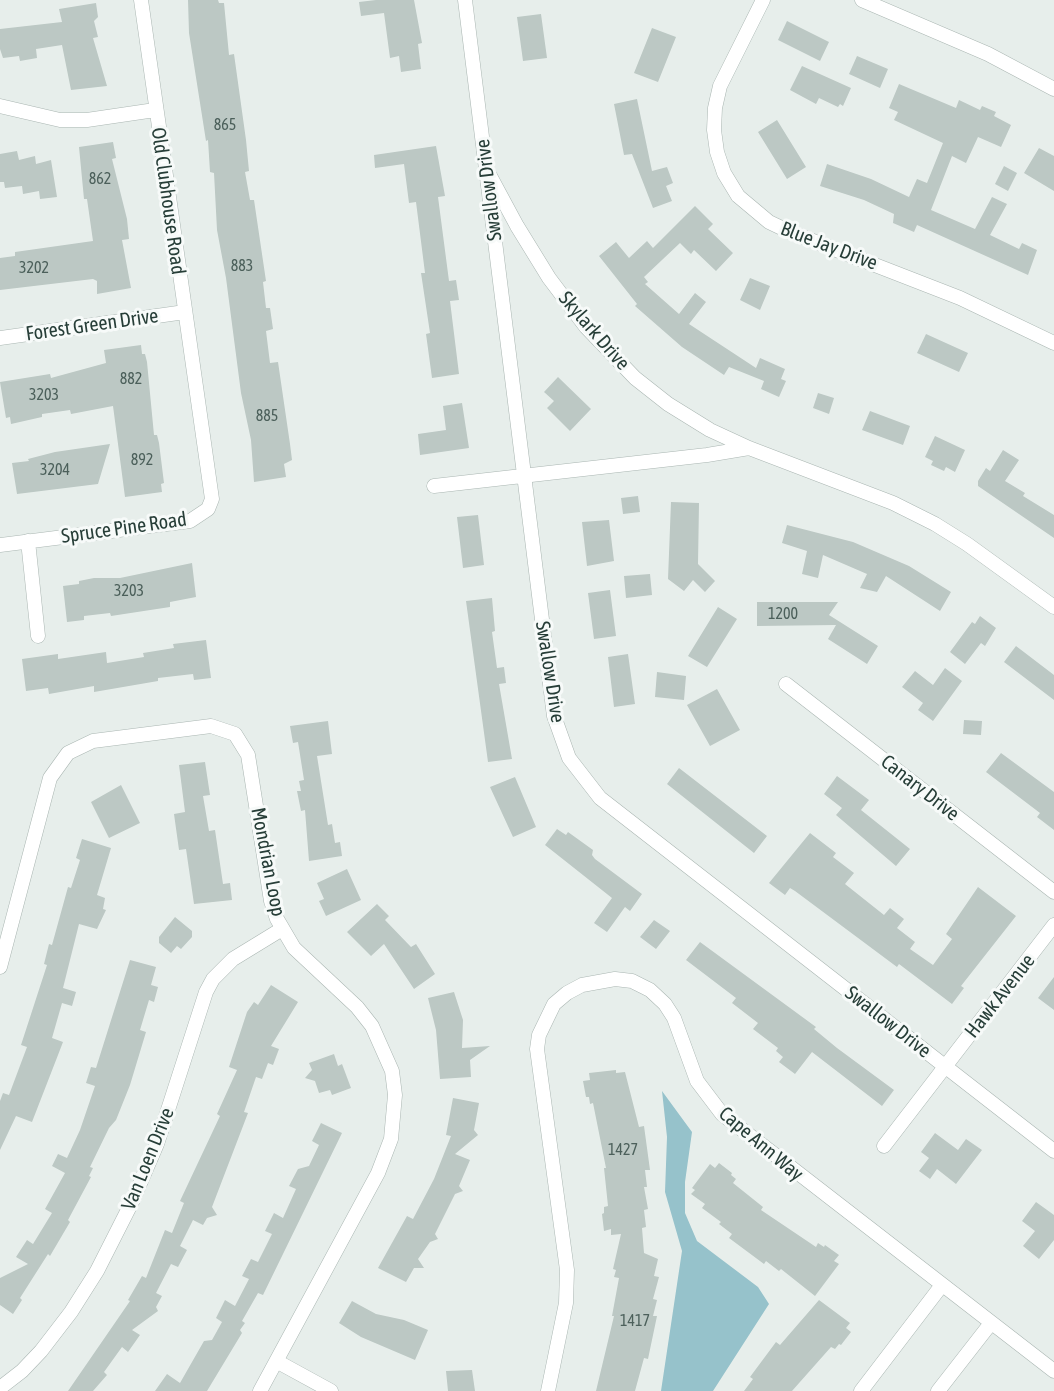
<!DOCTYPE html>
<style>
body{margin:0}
canvas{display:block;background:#e7eeeb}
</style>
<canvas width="1054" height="1391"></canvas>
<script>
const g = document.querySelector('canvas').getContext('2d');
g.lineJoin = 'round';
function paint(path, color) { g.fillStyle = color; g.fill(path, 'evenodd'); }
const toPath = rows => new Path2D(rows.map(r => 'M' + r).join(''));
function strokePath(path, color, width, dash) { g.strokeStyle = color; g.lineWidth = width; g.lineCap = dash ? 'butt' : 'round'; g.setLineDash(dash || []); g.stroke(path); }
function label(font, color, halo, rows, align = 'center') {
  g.font = font + ' "Asap Condensed",sans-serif'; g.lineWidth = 6; g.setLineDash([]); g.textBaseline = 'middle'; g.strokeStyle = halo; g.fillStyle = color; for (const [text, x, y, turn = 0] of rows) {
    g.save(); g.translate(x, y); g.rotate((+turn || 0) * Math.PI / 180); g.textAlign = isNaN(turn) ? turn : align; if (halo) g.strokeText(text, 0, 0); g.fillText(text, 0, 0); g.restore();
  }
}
paint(toPath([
 [662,1091,692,1132,685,1182,685,1213,697,1241,758,1287,769,1304,713,1391,661,1391,682,1251,665,1192,667,1137]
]), '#96c2cb');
paint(toPath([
 [188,0,218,0,219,3,224,3,229,55,234,54,246,140,249,171,245,172,250,200,254,200,266,281,263,282,266,308,270,308,273,329,266,331,270,363,278,362,290,444,292,460,284,464,286,477,254,482,251,440,241,393,226,278,217,230,214,173,210,172,208,140,206,141,189,33],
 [376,0,414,0,422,43,418,44,421,69,401,72,399,56,390,58,384,13,361,16,359,2],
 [96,3,98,17,94,21,98,37,93,38,107,86,71,90,62,45,36,49,37,58,20,61,19,56,3,58,0,49,0,29,62,22,59,9],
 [541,14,547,58,523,61,517,17],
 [787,21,829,42,820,61,778,40],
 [652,28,676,37,658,82,634,73],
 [857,56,888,69,880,88,849,74],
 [802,66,851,88,843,106,840,104,838,107,819,98,816,104,790,90],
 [899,84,956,108,959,100,980,110,982,106,996,112,994,116,1011,125,1001,147,978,137,966,163,952,156,931,210,975,229,992,197,1007,204,990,235,1019,249,1022,243,1037,250,1028,275,917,225,914,232,893,223,894,214,864,200,820,186,827,164,871,179,909,197,917,179,927,183,943,143,894,120,898,112,889,108],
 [637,99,652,171,667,167,673,183,666,186,672,201,653,208,632,154,624,155,614,104],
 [777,120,806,167,787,179,758,132],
 [113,142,116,158,112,159,127,219,129,239,122,240,131,288,97,294,97,281,93,279,0,290,0,258,15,256,15,252,93,241,87,199,84,199,79,147],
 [436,146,445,196,438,197,449,281,456,280,459,300,450,301,459,374,432,378,426,334,430,333,421,273,425,273,416,202,409,203,404,164,375,168,374,155],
 [1039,148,1054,156,1054,191,1024,173],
 [17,151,19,160,35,156,36,164,51,160,57,197,40,199,39,191,23,194,22,186,5,188,4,182,0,182,0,154],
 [1004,166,1017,173,1008,191,995,184],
 [695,206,713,224,708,229,733,253,716,271,694,250,691,254,680,243,644,277,648,282,645,284,679,314,695,293,706,302,689,324,756,368,760,358,785,369,781,379,786,381,779,397,761,389,764,381,729,367,724,375,682,347,635,306,637,304,599,256,616,242,629,258,647,241,653,248],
 [750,278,770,286,760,310,740,300],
 [926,334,968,353,959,372,917,353],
 [141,345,142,354,145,354,147,362,154,435,157,435,159,443,164,483,161,484,162,492,125,497,113,406,71,414,70,410,42,414,42,417,11,424,10,417,6,418,0,382,50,374,51,378,106,363,104,350],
 [558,377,591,409,570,431,547,408,554,401,544,392],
 [818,393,834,398,829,414,813,408],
 [462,403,469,448,420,455,418,434,446,430,443,406],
 [870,411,910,426,903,445,862,430],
 [935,436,965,450,955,472,946,467,944,471,931,465,933,461,925,457],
 [110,444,98,484,17,494,12,463,29,461,28,459,55,452],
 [1003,450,1019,460,1005,481,1025,493,1023,496,1054,515,1054,538,978,486,978,481,986,468,990,471],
 [638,496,640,512,623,514,621,498],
 [671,502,699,503,698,564,715,581,705,592,693,580,684,591,668,579],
 [478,515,484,565,463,568,457,517],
 [609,520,614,561,587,566,582,522],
 [787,525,853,542,909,566,951,592,940,611,886,576,877,592,860,588,867,574,823,555,818,578,802,574,807,551,782,543],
 [192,563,196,597,170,602,170,607,111,616,110,613,84,616,84,620,67,622,63,586,79,584,79,581,94,578,120,578],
 [650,574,652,595,626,598,624,576],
 [610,590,616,636,594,639,588,593],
 [492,598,495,631,492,632,497,668,504,667,506,683,499,684,512,759,488,762,466,601],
 [757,602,838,602,829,615,878,646,867,664,828,639,836,625,757,626],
 [718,607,737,619,707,667,688,656],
 [980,616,996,628,985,646,981,643,965,664,950,652,972,622,975,624],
 [206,640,211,678,194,680,193,674,158,678,158,681,94,692,94,686,49,694,48,688,26,691,22,659,58,654,58,659,106,652,107,663,144,657,143,653,174,648,173,644],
 [1016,646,1054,675,1054,700,1004,662],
 [628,654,635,704,614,707,608,657],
 [945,668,962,681,933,721,918,710,923,703,902,687,915,671,933,685],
 [657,672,686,676,684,700,655,697],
 [717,689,740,730,710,746,687,705],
 [964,720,982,721,981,735,963,734],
 [328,721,332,754,317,756,328,825,332,824,335,843,340,842,342,856,309,861,305,810,301,811,297,791,301,791,299,781,304,780,298,742,293,743,290,726],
 [1001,753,1054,792,1054,830,1037,817,1040,813,986,772],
 [205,762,210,795,203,796,209,831,215,830,223,884,230,883,232,900,194,904,186,849,179,850,174,814,185,812,179,765],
 [679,768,767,836,754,853,667,784],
 [837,776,869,800,861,810,910,849,896,866,836,815,842,808,824,794],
 [515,777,536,827,513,837,490,787],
 [121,785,140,823,109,838,91,802],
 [557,829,566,835,568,832,593,850,592,855,595,859,642,894,630,911,625,907,607,932,594,923,612,898,545,845],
 [810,833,836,853,833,857,854,873,845,884,884,915,890,908,904,919,897,928,915,942,910,949,933,965,952,939,946,934,978,887,1016,916,961,986,964,988,952,1004,899,964,897,967,795,891,790,888,785,895,769,883],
 [82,839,111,848,97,895,105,898,103,909,106,910,97,929,79,924,63,988,76,992,72,1006,62,1003,52,1038,63,1042,58,1055,32,1122,16,1116,0,1150,0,1101,3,1093,9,1095,27,1047,21,1045,47,965,44,964,49,944,52,945,68,887,71,888,80,860,76,858],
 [347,869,361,900,326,916,319,901,324,899,317,883],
 [377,904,389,916,385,920,411,947,416,944,435,974,414,989,384,944,371,956,347,932],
 [175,917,192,931,192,937,181,949,177,946,171,953,159,943,159,937],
 [654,920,670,931,656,949,640,937],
 [700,942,816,1027,814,1029,837,1048,894,1090,882,1106,812,1052,795,1074,779,1062,783,1057,776,1051,778,1048,753,1029,758,1023,732,1003,736,998,686,960],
 [130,960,156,967,151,985,158,987,154,1002,149,1000,140,1030,146,1032,130,1085,116,1120,109,1128,90,1167,93,1168,89,1176,91,1177,68,1220,70,1222,50,1256,48,1254,20,1298,22,1300,13,1314,0,1305,0,1278,28,1264,16,1257,27,1240,33,1244,52,1213,45,1209,65,1173,52,1166,58,1154,67,1158,80,1130,95,1086,86,1083,91,1067,96,1068],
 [1054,977,1054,1010,1038,998],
 [271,985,298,1002,271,1046,279,1049,273,1065,268,1063,262,1079,256,1077,244,1112,248,1113,212,1207,217,1215,207,1218,203,1225,193,1220,180,1246,187,1250,178,1267,171,1264,156,1293,162,1296,156,1307,158,1311,132,1330,140,1335,128,1352,122,1347,104,1372,107,1375,93,1391,68,1391,130,1301,128,1300,142,1276,146,1278,165,1230,172,1233,184,1203,180,1201,220,1116,217,1114,237,1070,229,1067,247,1012,254,1002,258,1005],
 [454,992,463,1020,462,1048,490,1046,470,1060,471,1077,440,1079,436,1030,428,998],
 [334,1054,338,1066,342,1064,351,1088,332,1095,330,1090,319,1093,315,1081,305,1078,312,1070,309,1063],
 [616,1070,616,1073,625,1072,639,1127,644,1126,650,1170,645,1170,647,1187,644,1187,648,1209,644,1210,646,1227,642,1228,644,1253,658,1259,654,1276,659,1277,653,1299,657,1300,653,1316,657,1316,648,1359,644,1358,635,1391,596,1391,614,1316,612,1316,619,1278,614,1277,616,1270,613,1269,621,1234,611,1235,611,1229,604,1231,602,1214,604,1213,604,1207,608,1206,604,1168,606,1168,593,1103,590,1104,589,1097,586,1097,583,1081,590,1080,589,1073],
 [453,1098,479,1103,474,1130,478,1135,455,1154,470,1160,459,1186,463,1191,455,1194,435,1234,438,1239,430,1242,418,1259,424,1268,414,1268,406,1282,378,1268,407,1216,413,1219,434,1179,451,1136,446,1135],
 [321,1123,342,1133,263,1295,258,1293,242,1321,245,1323,240,1330,242,1333,207,1391,155,1391,167,1374,180,1383,204,1341,212,1340,222,1322,216,1318,225,1300,235,1306,249,1279,242,1276,251,1259,258,1262,272,1234,265,1231,274,1213,283,1218,296,1189,289,1186,298,1169,309,1166,319,1145,312,1141],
 [935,1133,958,1150,966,1139,982,1150,956,1184,937,1169,930,1179,919,1171,929,1158,921,1152],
 [719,1163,732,1173,731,1175,736,1179,733,1183,763,1207,761,1210,816,1247,818,1243,824,1247,825,1245,839,1255,834,1261,839,1264,815,1296,781,1269,779,1271,766,1261,764,1264,729,1238,732,1234,719,1224,721,1222,702,1208,705,1204,691,1194,695,1190,692,1188,710,1164,715,1168],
 [1036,1202,1054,1215,1054,1240,1039,1259,1023,1246,1035,1231,1022,1221],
 [819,1300,850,1323,846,1328,851,1332,841,1345,839,1344,835,1349,831,1347,792,1391,744,1391,753,1379,750,1377,776,1342,780,1345],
 [352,1301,376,1314,404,1320,428,1330,415,1360,361,1337,339,1323],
 [472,1370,475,1391,448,1391,446,1371]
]), '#bcc8c4');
const street = toPath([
 [465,0,554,716,569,758,600,798,1054,1151],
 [763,0,720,86,715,108,714,130,717,152,724,173,738,196,769,222,790,232,960,298,1054,343],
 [862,0,988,54,1054,89],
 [0,106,60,120,87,120,155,110],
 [489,174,517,226,549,278,586,327,635,378,668,404,710,430,749,448,893,503,935,524,967,544,1054,607],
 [0,338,185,312],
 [434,486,707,455,749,448],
 [28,541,38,636],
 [0,545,190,521,208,509,212,499,141,0],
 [786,684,1054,892],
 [0,967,50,778,68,753,93,741,211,726,235,734,248,755,271,901,277,919,294,948,357,1007,372,1026,392,1071,395,1095,391,1139,378,1173,260,1391],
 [884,1146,1054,925],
 [278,1362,331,1391],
 [0,1388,22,1371,41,1351,71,1312,97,1271,132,1202,157,1144,206,992,213,979,233,959,282,929],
 [548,1391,566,1303,567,1270,537,1049,539,1035,554,1004,567,993,582,985,615,979,632,981,650,990,665,1004,674,1018,697,1081,722,1114,1054,1371],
 [861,1391,942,1285],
 [938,1391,991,1323]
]);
strokePath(street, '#aab6b2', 15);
strokePath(street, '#fff', 14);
label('16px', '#4c605b', null, [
 ["865",225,125],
 ["862",100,179],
 ["883",242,266],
 ["3202",34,268],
 ["882",131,379],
 ["3203",44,395],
 ["885",267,416],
 ["892",142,460],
 ["3204",55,470],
 ["3203",129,591],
 ["1200",783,614],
 ["1427",623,1150],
 ["1417",635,1321]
]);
label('20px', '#273e38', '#f7faf9', [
 ["Swallow Drive",489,190,-97],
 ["Old Clubhouse Road",168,201,82],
 ["Blue Jay Drive",829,246,21],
 ["Forest Green Drive",92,325,-8],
 ["Skylark Drive",594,331,49],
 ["Spruce Pine Road",124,528,-8],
 ["Swallow Drive",550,672,81],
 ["Canary Drive",920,788,38],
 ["Mondrian Loop",268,862,79],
 ["Hawk Avenue",1000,996,-52],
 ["Swallow Drive",888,1022,38],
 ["Cape Ann Way",761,1144,40],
 ["Van Loen Drive",148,1159,-68]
]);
</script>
